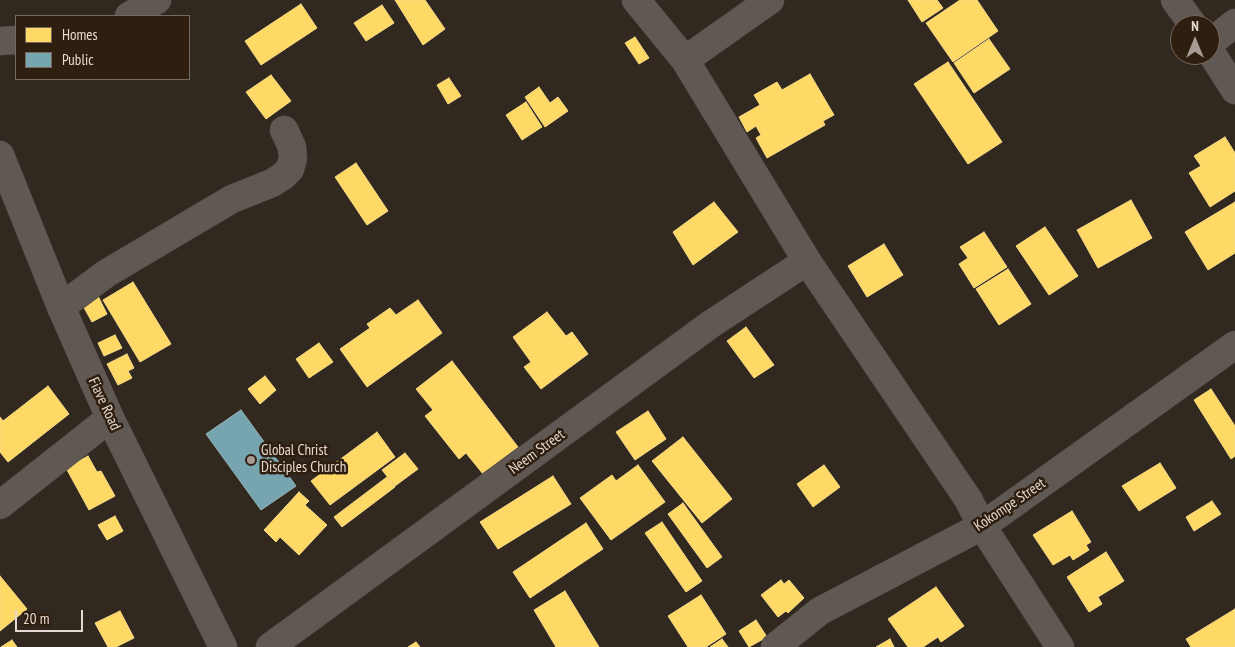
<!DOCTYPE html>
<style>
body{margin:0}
#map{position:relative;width:1235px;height:647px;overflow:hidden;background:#312820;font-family:"PT Sans Narrow",sans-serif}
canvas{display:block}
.legend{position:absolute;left:15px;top:15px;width:175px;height:65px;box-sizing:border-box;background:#2e1e10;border:1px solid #77695d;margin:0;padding:6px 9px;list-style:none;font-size:15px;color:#e5dad1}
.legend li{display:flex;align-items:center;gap:10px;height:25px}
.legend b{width:25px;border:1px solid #77695d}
.north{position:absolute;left:1170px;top:15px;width:50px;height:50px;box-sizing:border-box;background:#2e1e10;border:1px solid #77695d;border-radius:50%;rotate:0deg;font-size:14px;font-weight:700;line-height:20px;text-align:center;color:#e5dad1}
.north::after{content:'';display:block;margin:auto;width:18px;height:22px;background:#a69c93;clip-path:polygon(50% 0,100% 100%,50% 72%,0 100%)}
.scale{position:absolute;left:15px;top:610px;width:68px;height:22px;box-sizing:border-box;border:2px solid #e5dad1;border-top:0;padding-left:6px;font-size:15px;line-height:18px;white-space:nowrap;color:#e5dad1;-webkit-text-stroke:4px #2e1e10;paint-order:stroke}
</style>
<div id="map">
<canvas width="1235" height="647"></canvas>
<ul class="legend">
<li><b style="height:14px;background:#ffd966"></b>Homes</li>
<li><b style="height:14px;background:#76a5af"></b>Public</li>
</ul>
<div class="north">N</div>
<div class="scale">20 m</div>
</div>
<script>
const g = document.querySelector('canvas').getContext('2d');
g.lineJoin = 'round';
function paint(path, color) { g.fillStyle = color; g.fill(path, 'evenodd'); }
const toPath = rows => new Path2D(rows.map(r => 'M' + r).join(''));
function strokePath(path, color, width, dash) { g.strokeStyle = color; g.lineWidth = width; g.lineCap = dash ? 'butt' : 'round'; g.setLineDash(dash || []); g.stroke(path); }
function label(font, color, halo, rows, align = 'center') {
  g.font = font + ' "PT Sans Narrow",sans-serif'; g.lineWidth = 5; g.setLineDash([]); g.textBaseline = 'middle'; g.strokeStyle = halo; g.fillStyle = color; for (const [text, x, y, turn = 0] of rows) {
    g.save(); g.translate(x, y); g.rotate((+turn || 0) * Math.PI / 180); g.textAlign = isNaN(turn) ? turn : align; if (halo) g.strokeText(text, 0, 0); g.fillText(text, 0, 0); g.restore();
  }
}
const homes = toPath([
 [395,0,425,0,445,29,423,45,395,0],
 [908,0,937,0,943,8,922,22,908,0],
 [960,0,977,0,998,31,953,62,926,23,960,0],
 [301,4,317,28,261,65,245,41,301,4],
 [382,5,394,23,366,41,354,23,382,5],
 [635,37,649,58,639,64,625,43,635,37],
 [989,39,1010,69,974,93,954,63,989,39],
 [948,62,1002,142,968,164,914,84,948,62],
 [810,74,834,115,823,121,825,125,767,158,756,138,761,135,756,126,747,132,739,117,760,105,754,95,777,82,782,90,810,74],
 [271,75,291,101,266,119,246,92,271,75],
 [449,78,461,96,448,104,437,85,449,78],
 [539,87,550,103,558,97,568,111,545,127,525,97,539,87],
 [526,102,542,127,522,140,506,115,526,102],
 [1225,137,1235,153,1235,191,1210,207,1189,173,1201,166,1194,156,1225,137],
 [356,163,388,211,367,225,335,177,356,163],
 [1131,200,1152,238,1098,268,1077,230,1131,200],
 [714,202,738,232,693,265,673,232,714,202],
 [1235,202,1235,253,1208,270,1185,232,1235,202],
 [1045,227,1078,276,1049,295,1016,246,1045,227],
 [984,232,1007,267,974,288,959,264,968,258,960,247,984,232],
 [884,244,903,275,867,297,848,266,884,244],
 [1008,269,1031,304,999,325,976,289,1008,269],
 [133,282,171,344,140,362,103,300,133,282],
 [98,296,107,314,92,322,82,304,98,296],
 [418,300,442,333,367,387,340,349,370,328,367,324,390,308,396,315,418,300],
 [547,312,566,336,572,332,588,354,541,389,524,367,531,362,513,337,547,312],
 [746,327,774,365,754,378,727,341,746,327],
 [115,335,122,348,104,356,98,343,115,335],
 [319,343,333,362,309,378,296,359,319,343],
 [127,354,134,368,128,371,132,378,118,385,107,364,127,354],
 [452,361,518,447,483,474,466,453,459,459,425,416,433,410,416,389,452,361],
 [265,376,276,390,260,404,248,389,265,376],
 [48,386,69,414,8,462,0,452,0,417,3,421,48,386],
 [1211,389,1235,426,1235,456,1231,459,1194,400,1211,389],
 [648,411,666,439,635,460,616,432,648,411],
 [377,432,395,457,330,505,311,481,377,432],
 [683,437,732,499,702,523,652,461,683,437],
 [405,453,418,469,395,486,382,470,405,453],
 [88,456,97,472,101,471,115,496,89,510,66,468,88,456],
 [1160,463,1176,488,1139,511,1122,486,1160,463],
 [638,465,665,502,611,540,580,498,612,475,616,481,638,465],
 [824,465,840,487,813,507,797,484,824,465],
 [553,476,571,504,498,549,480,522,553,476],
 [387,477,395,487,342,527,334,517,387,477],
 [299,492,309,501,305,505,327,525,299,555,280,537,276,542,264,530,299,492],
 [1212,501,1221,514,1194,531,1186,517,1212,501],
 [683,503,722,557,707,568,668,514,683,503],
 [1072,511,1091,542,1086,545,1089,550,1073,560,1070,555,1053,565,1033,535,1072,511],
 [115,516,123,531,107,540,98,525,115,516],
 [662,522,702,581,686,592,645,533,662,522],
 [586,523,603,549,530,598,513,572,586,523],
 [1106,552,1124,581,1098,597,1102,604,1089,612,1067,577,1106,552],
 [0,576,27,609,0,631,0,576],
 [781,580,784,584,789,580,804,598,788,613,786,611,778,617,761,595,781,580],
 [936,587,964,626,941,642,938,637,923,647,908,647,888,619,936,587],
 [565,591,599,647,556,647,534,610,565,591],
 [701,595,726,634,706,647,688,647,668,616,701,595],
 [1235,609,1235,647,1191,647,1186,639,1235,609],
 [120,611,134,638,116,647,108,647,95,623,120,611],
 [756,620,767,637,749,647,739,631,756,620],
 [722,639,728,647,710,647,722,639],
 [890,639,894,647,876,647,890,639],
 [12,640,17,647,1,647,12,640],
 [416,642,420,647,408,647,416,642]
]);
paint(homes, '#ffd966');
strokePath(homes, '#f7d986', 1);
const public = toPath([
 [241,410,296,486,261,510,206,434,241,410]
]);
paint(public, '#76a5af');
strokePath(public, '#97b5b9', 1);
const street = toPath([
 [636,0,685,60,807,261,968,499,982,526,1060,647],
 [1175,0,1193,25],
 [129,16,157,0],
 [0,41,16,40],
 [1210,43,1235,23],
 [1210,51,1235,90],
 [685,60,770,0],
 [61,307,107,273,232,199,272,183,283,176,290,169,293,158,292,147,284,130],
 [0,505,110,418],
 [270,647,711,324,807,261],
 [775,647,820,611,982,526,1235,345]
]);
const secondary = toPath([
 [0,155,61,307,110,418,223,647]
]);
strokePath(street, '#4d453e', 29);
strokePath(secondary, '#4d453e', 29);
strokePath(street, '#605852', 28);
strokePath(secondary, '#605852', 28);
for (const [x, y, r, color] of [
 [251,460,5,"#a69c93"]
]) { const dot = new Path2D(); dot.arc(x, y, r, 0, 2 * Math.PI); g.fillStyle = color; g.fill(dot); strokePath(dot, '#2e1e10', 2); }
label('15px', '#e5dad1', '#2e1e10', [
 ["Fiave Road",104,404,65],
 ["Neem Street",537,452,-36],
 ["Kokompe Street",1010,505,-34]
]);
label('15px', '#e5dad1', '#2e1e10', [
 ["Global Christ",261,451],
 ["Disciples Church",261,468]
], 'left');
</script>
